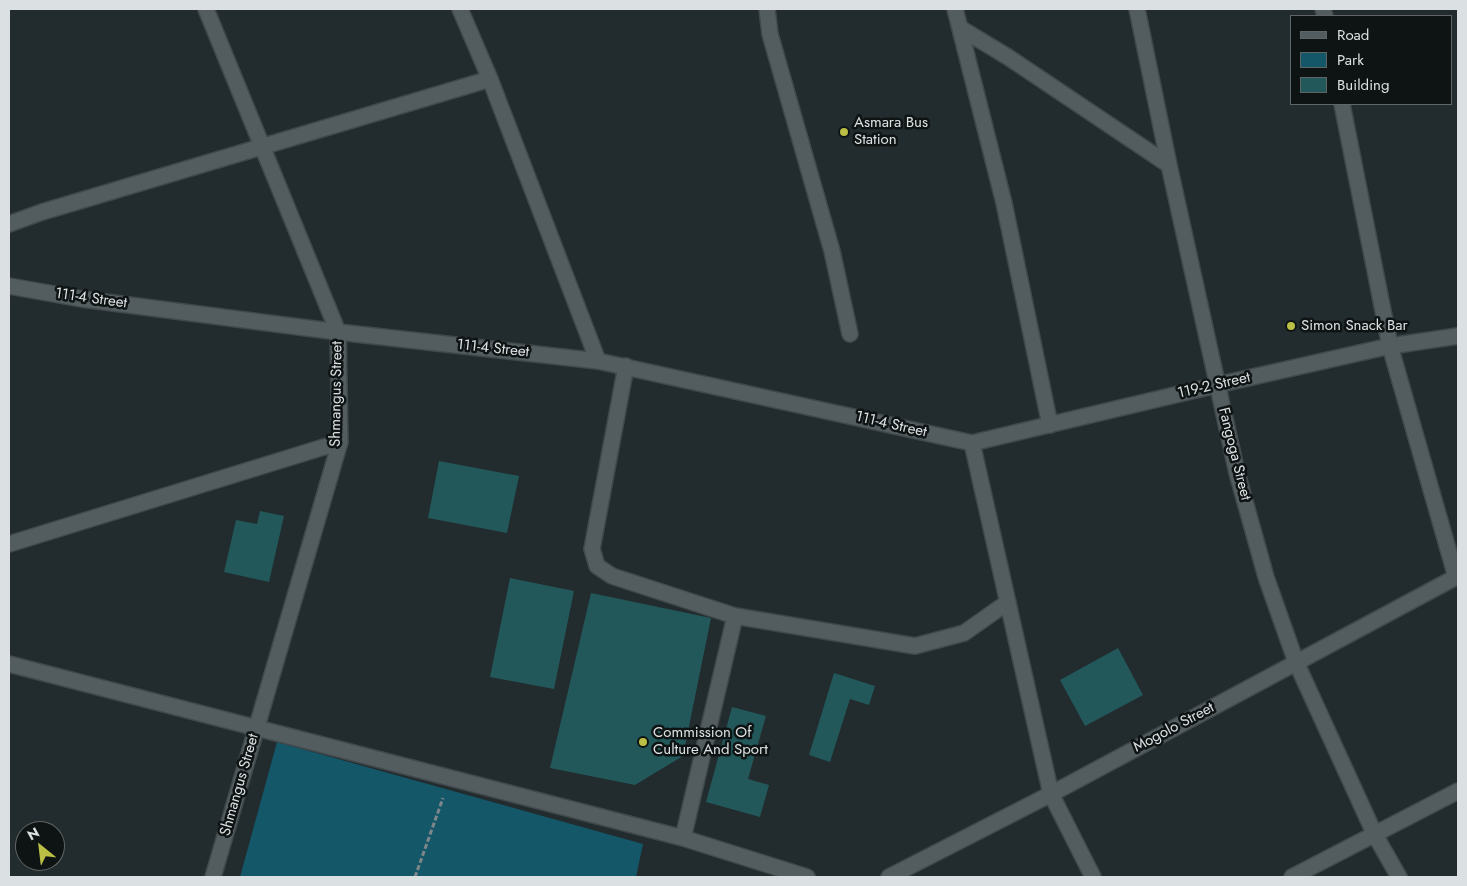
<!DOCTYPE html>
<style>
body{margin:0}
#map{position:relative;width:1467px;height:886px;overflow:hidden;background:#222b2e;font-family:Jost,sans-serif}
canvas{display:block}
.frame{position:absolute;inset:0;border:10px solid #dbe0e2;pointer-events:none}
.legend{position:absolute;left:1290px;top:15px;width:162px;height:90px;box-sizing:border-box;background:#0e1314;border:1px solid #606566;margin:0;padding:6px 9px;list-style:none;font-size:15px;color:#dbe0e2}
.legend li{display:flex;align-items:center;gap:10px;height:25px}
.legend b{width:25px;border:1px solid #606566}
.north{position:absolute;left:15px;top:821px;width:50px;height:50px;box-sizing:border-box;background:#0e1314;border:1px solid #606566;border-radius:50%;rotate:331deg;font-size:14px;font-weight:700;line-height:20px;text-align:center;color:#dbe0e2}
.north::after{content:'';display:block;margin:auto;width:18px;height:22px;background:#bbc044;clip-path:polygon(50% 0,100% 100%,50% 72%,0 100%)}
</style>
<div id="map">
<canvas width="1467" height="886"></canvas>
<div class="frame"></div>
<ul class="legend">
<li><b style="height:6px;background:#535d60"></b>Road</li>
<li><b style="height:14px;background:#135769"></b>Park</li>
<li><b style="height:14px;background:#23585a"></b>Building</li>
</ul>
<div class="north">N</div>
</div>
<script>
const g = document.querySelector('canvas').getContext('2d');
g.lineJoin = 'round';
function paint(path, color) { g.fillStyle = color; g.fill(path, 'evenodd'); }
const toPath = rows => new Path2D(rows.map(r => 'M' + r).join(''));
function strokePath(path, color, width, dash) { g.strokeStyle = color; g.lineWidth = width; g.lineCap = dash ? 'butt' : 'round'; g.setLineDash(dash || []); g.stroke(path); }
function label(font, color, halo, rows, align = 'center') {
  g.font = font + ' Jost,sans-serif'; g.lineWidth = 5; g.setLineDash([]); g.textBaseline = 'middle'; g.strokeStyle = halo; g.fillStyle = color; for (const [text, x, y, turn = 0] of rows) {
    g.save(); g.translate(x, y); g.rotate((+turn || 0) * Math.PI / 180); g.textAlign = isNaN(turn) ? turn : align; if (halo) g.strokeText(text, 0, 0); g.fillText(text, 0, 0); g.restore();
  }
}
paint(toPath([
 [277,742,643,844,636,877,240,877]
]), '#135769');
paint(toPath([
 [439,461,519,476,507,533,428,518],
 [260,511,284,516,269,582,224,572,236,520,257,524],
 [510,578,574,591,554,689,490,677],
 [591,593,711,618,683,756,635,785,550,768],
 [1118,648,1143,695,1085,726,1060,680],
 [834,673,875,686,869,705,850,699,830,762,809,755],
 [732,707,766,716,748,779,769,785,760,817,706,802]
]), '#23585a');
const minor = toPath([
 [206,9,338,332,340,442,213,877],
 [460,9,490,79,598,361],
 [767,9,770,34,832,251,850,334],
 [955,9,1004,203,1050,425],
 [1137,9,1169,165,1237,473,1266,577,1296,662,1375,835,1399,877],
 [1323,9,1325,16],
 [960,28,1008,57,1169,165],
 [1342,104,1390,346,1456,577],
 [9,224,42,212,490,79],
 [9,286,82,299,338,332,598,361,972,443,1217,385,1390,346,1458,336],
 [626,366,592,549,597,566,612,576,735,616,915,646,964,633,1008,602],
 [972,443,1051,794,1093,877],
 [9,544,340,442],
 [9,664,683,838,807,877],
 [683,838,735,616],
 [889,877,1051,794,1458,576],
 [1292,877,1458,791]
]);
strokePath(minor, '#41484b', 18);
strokePath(toPath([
 [415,877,443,798]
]), '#7f8689', 3, [5, 2.5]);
strokePath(minor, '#535d60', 15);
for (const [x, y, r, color] of [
 [844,132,5,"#bbc044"],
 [1291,326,5,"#bbc044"],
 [643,742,5,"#bbc044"]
]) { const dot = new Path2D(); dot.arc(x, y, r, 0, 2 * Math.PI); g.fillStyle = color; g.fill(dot); strokePath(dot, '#0e1314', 2); }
label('15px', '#dbe0e2', '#0e1314', [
 ["Asmara Bus",854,123],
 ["Station",854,140],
 ["Simon Snack Bar",1301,326],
 ["Commission Of",653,733],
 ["Culture And Sport",653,750]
], 'left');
label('15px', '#dbe0e2', '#0e1314', [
 ["111-4 Street",91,299,8],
 ["111-4 Street",493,349,6],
 ["119-2 Street",1214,386,-13],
 ["Shmangus Street",337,394,-89],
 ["111-4 Street",891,425,13],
 ["Fangoga Street",1234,454,76],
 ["Mogolo Street",1174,728,-28],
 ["Shmangus Street",240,785,-74]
]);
</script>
